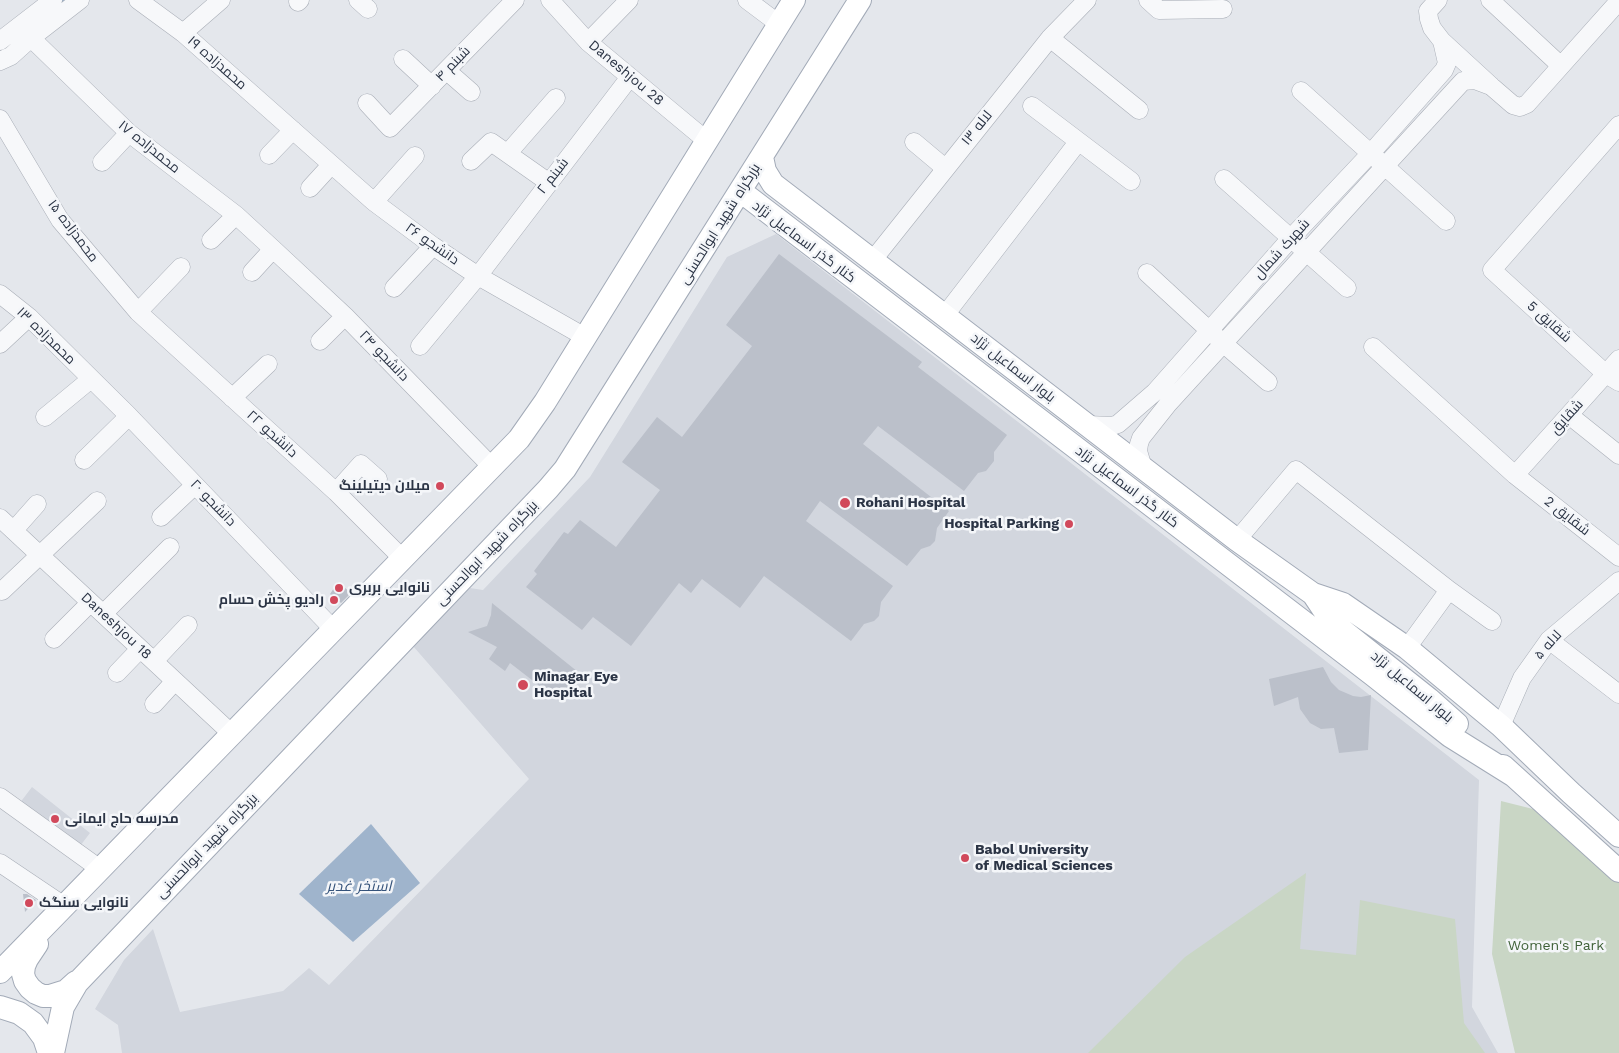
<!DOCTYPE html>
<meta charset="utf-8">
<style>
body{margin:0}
canvas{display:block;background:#e4e7ec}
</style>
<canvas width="1619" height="1053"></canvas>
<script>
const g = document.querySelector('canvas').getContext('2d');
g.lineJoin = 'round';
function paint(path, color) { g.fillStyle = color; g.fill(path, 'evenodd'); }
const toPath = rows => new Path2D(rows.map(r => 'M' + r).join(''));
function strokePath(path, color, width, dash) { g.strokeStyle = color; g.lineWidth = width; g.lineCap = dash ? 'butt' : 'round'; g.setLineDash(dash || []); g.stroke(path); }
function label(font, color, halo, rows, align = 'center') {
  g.font = font + ' "Work Sans",Cairo,sans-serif'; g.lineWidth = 5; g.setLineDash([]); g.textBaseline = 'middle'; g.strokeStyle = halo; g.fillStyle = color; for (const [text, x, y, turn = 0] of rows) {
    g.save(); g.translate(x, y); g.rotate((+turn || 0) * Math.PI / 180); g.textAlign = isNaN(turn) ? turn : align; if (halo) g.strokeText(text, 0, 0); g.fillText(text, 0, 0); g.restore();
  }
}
paint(toPath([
 [776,234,1479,780,1472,1007,1498,1053,122,1053,118,1025,95,1009,124,960,153,929,180,1012,283,991,309,968,329,985,529,779,413,646,470,588,483,590,590,477,727,257],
 [32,787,90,833,77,850,19,804]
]), '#d2d6de');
paint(toPath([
 [1501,801,1533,809,1619,881,1619,1053,1515,1053,1492,954],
 [1306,873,1300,949,1356,955,1360,900,1455,919,1464,1023,1485,1053,1088,1053,1185,957]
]), '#c9d6c5');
paint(toPath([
 [371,824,420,883,353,942,299,894]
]), '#9fb4cc');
strokePath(toPath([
 [56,7,65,0]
]), '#9fb4cc', 4.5);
paint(toPath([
 [779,254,922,362,918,367,1007,435,994,452,994,461,986,471,978,473,964,491,878,426,863,444,949,511,937,528,935,541,930,546,921,549,907,566,820,501,806,521,893,586,881,602,879,616,874,621,864,624,851,641,764,576,740,608,702,579,691,593,679,583,631,646,593,617,582,630,526,587,537,574,534,571,564,532,568,534,580,520,616,547,660,490,622,462,657,417,682,437,752,346,726,325],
 [338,582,351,593,341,603,330,594],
 [492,603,578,672,559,701,510,663,505,671,489,659,497,647,468,632,487,626,491,615],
 [1323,667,1331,682,1339,690,1353,696,1361,697,1371,695,1368,750,1339,753,1334,728,1321,729,1310,723,1300,709,1298,697,1274,706,1269,679],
 [23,894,27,894,36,900,25,912]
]), '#bbc0ca');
const minor = toPath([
 [138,0,183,33,374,202,433,246,478,276,585,337],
 [358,0,368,9],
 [550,0,588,42,707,141],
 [747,0,779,24],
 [1148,0,1159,10,1223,9],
 [1438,0,1428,11,1429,19,1432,28,1442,41,1491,86,1513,105,1520,107,1527,104,1619,1],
 [1490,0,1560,65],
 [298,2,300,0],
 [183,33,221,0],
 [31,38,129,133,236,215,273,249,345,316,492,467],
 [1050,38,1139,110],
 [0,41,53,0],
 [588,42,629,0],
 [403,59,432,86],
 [0,61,11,56,31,38,80,0],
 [447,71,471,92],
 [1301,91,1446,221],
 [367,103,390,128,515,0],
 [1032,106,1131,181],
 [0,119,60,220,138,312,336,492,403,559],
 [1619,125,1492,270,1606,374,1619,382],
 [914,142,945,168],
 [508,153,556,98],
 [269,155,293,130],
 [471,161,491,142,548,182],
 [102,162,129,133],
 [1224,179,1347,288],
 [310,188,331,165],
 [374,202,415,156],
 [211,240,236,215],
 [872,261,1050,38,1087,0],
 [252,272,273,249],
 [1147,273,1224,344,1268,382],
 [394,288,433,246],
 [0,294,29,317,129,416,334,630],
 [138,312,181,267],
 [945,315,1078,142],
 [320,341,345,316],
 [0,344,29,317],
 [420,346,478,276,630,77],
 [1373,347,1515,475,1619,557],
 [232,398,268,364],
 [1569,415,1619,455],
 [45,417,91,379],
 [1087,425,1112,426,1118,424,1155,392,1291,238,1371,153,1444,70,1447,63,1442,41],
 [84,460,129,416],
 [1143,468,1138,451,1139,444,1141,438,1168,404,1385,166,1463,81,1475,80,1491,86],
 [1515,475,1619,359],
 [336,492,361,464,378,479],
 [161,517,195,485],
 [0,518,232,734],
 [14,530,37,504],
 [1237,540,1296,470,1449,590,1492,621],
 [2,591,97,501],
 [103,614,170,547],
 [54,639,90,603],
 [1549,640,1619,694],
 [1407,648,1449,590],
 [154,661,188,625],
 [117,673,140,649],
 [154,704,175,681],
 [1501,726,1522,678,1549,640,1619,581],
 [0,797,100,869],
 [0,863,64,906]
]);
const major = toPath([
 [762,157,765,171,773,184,1237,540,1313,594,1343,604,1407,648,1501,726,1571,793,1619,836],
 [743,193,1373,675,1450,736,1514,776],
 [1313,594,1331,621,1429,699,1457,724],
 [1503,766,1619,871],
 [37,944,27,959,24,966,23,974,25,981,30,988,36,993,43,996,50,996,66,991,76,982],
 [0,972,519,439,545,402,794,0],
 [0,1007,19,1013,33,1023,44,1038,49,1053],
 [53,1053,63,1007,77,983,548,489,565,469,860,0]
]);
strokePath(minor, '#a9aeb7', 19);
strokePath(major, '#a3abb8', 24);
strokePath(minor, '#f7f8fa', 18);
strokePath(major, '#fff', 22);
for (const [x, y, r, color] of [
 [440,486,5,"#d1495b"],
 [845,503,6,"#d1495b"],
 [1069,524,5,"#d1495b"],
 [339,588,5,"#d1495b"],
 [334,600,5,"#d1495b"],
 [523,685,6,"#d1495b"],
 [55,819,5,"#d1495b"],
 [965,858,5,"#d1495b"],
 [29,903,5,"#d1495b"]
]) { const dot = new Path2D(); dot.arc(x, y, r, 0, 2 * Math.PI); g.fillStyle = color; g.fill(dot); strokePath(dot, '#f4f6f9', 2); }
label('14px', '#2b3445', '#f4f6f9', [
 ["محمدزاده ۱۹",217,63,41],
 ["شبنم ۴",453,64,-46],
 ["Daneshjou 28",626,73,40],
 ["لاله ۱۳",977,128,-51],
 ["محمدزاده ۱۷",149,147,39],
 ["شبنم ۲",553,176,-52],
 ["بزرگراه شهید ابوالحسنی",720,224,-58],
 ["محمدزاده ۱۵",73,231,53],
 ["کنار گذر اسماعیل نژاد",804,242,37],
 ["دانشجو ۲۶",432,244,35],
 ["شهرک شمال",1282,249,-48],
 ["شقايق 5",1549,322,42],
 ["محمدزاده ۱۳",46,336,44],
 ["دانشجو ۲۴",384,356,46],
 ["بلوار اسماعیل نژاد",1013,368,38],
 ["شقايق",1567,417,-48],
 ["دانشجو ۲۲",272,434,42],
 ["کنار گذر اسماعیل نژاد",1127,487,37],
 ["دانشجو ۲۰",213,503,46],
 ["شقايق 2",1567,516,38],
 ["بزرگراه شهید ابوالحسنی",487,553,-46],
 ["Daneshjou 18",116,626,43],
 ["لاله ۵",1548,645,-48],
 ["بلوار اسماعیل نژاد",1412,687,40],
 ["بزرگراه شهید ابوالحسنی",207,846,-46]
]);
label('bold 14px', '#2b3445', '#f4f6f9', [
 ["میلان دیتیلینگ",430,486,"right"],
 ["Rohani Hospital",856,503],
 ["Hospital Parking",1059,524,"right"],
 ["نانوایی بربری",349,588],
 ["رادیو پخش حسام",324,600,"right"],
 ["Minagar Eye",534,677],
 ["Hospital",534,693],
 ["مدرسه حاج ایمانی",65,819],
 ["Babol University",975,850],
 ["of Medical Sciences",975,866],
 ["نانوایی سنگک",39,903]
], 'left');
label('14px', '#3f6138', '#f4f6f9', [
 ["Women's Park",1556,946]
]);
label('italic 15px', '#34527a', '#f4f6f9', [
 ["استخر غدیر",359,887]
]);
</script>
